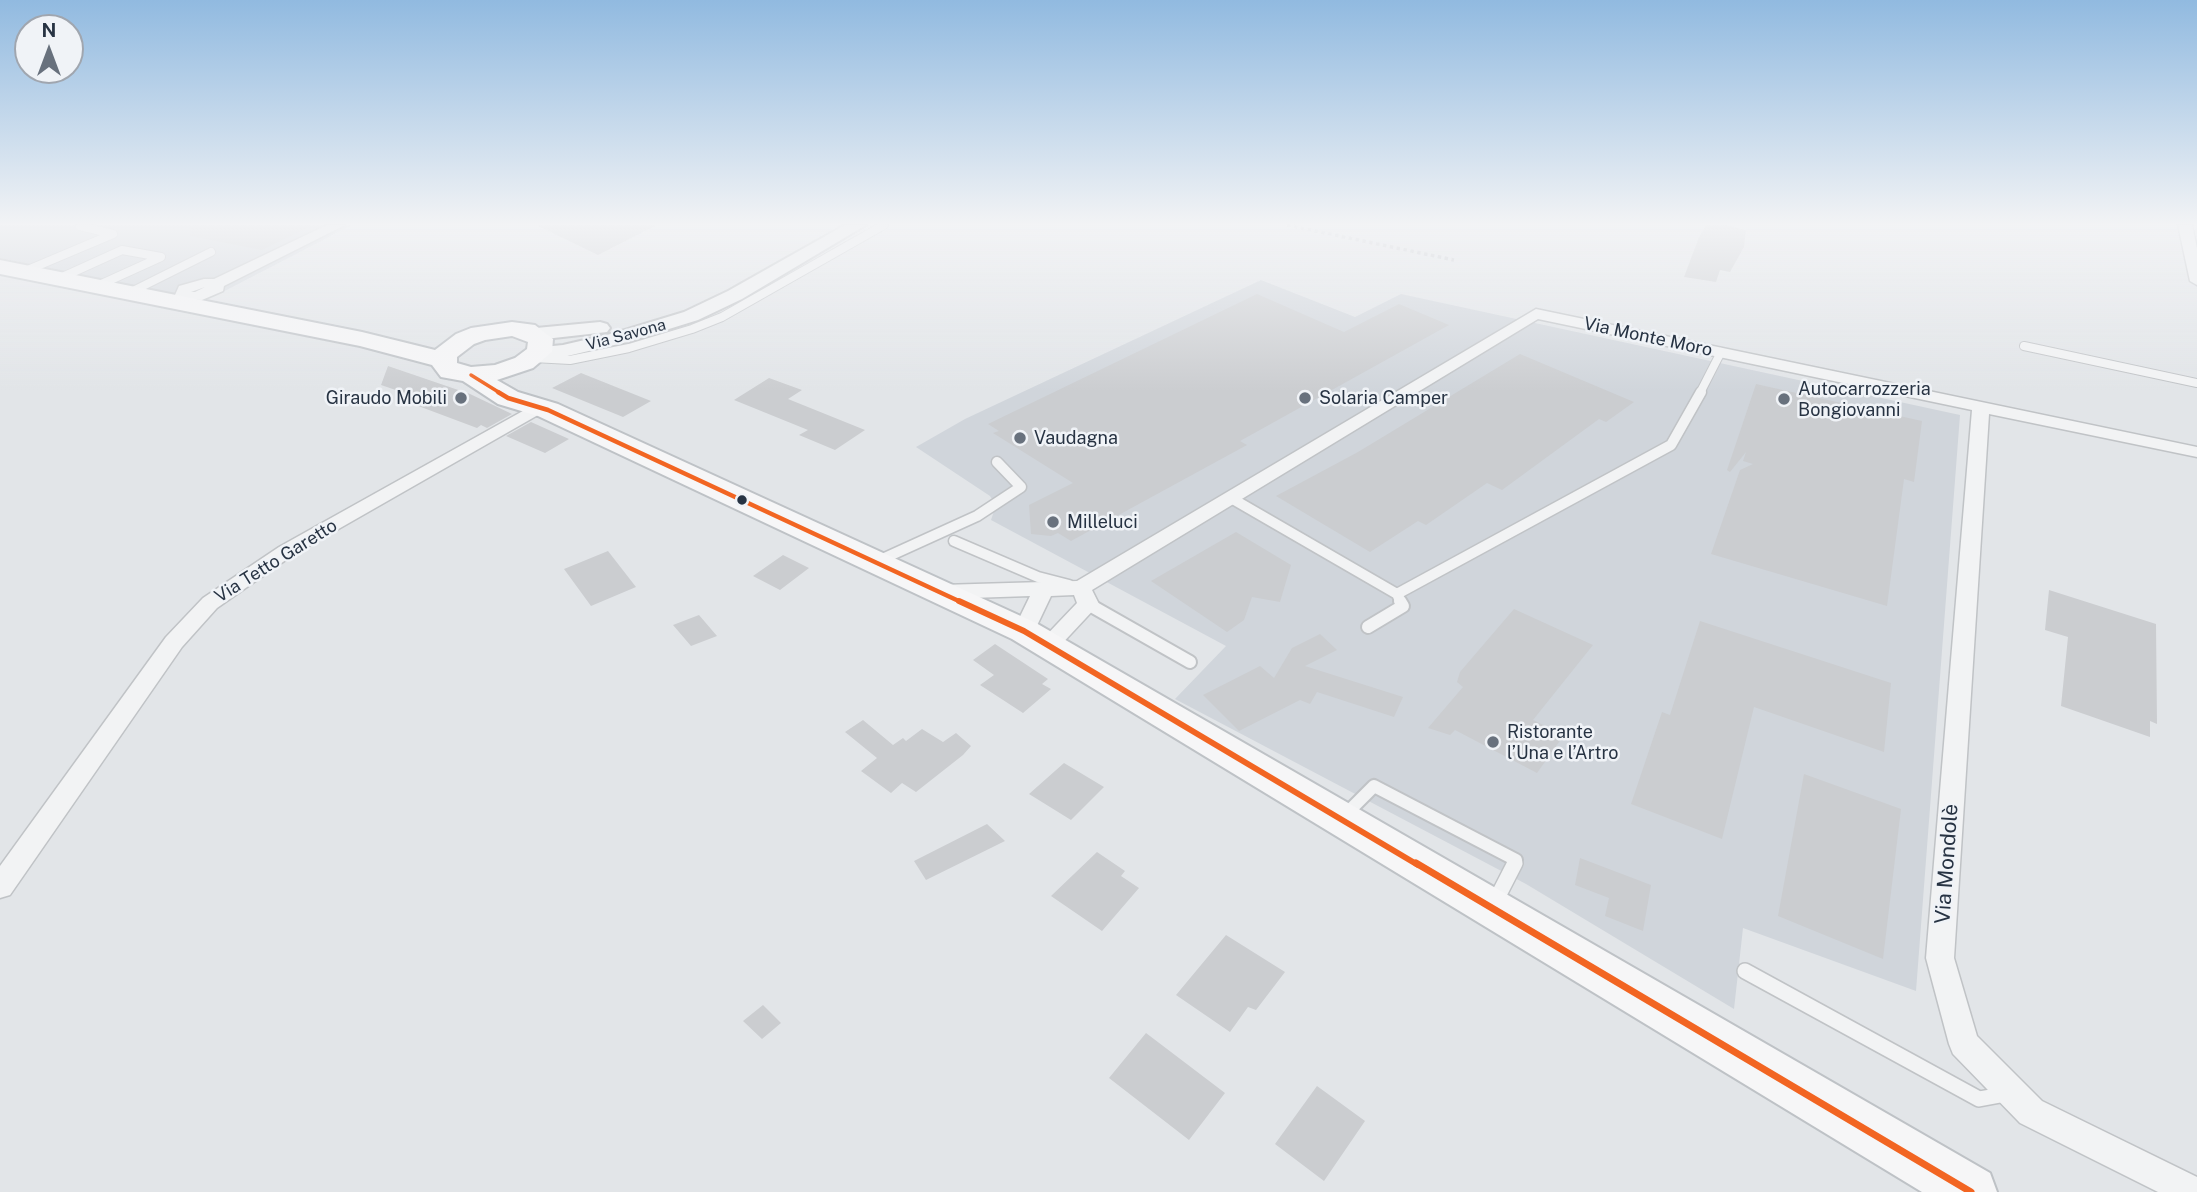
<!DOCTYPE html>
<meta charset="utf-8">
<style>
body{margin:0}
#map{position:relative;width:2197px;height:1192px;overflow:hidden;background:#e2e5e8;font-family:"Public Sans",sans-serif}
canvas{display:block}
.north{position:absolute;left:14px;top:14px;width:70px;height:70px;box-sizing:border-box;background:#f0f3f7;border:2px solid #a0a6af;border-radius:50%;rotate:0deg;font-size:19px;font-weight:700;line-height:28px;text-align:center;color:#273343}
.north::after{content:'';display:block;margin:auto;width:24px;height:32px;background:#68717d;clip-path:polygon(50% 0,100% 100%,50% 72%,0 100%)}
</style>
<div id="map">
<canvas width="2197" height="1192"></canvas>
<div class="north">N</div>
</div>
<script>
const g = document.querySelector('canvas').getContext('2d');
g.lineJoin = 'round';
function paint(path, color) { g.fillStyle = color; g.fill(path, 'evenodd'); }
const toPath = rows => new Path2D(rows.map(r => 'M' + r).join(''));
function strokePath(path, color, width, dash) { g.strokeStyle = color; g.lineWidth = width; g.lineCap = dash ? 'butt' : 'round'; g.setLineDash(dash || []); g.stroke(path); }
function label(font, color, halo, rows, align = 'center') {
  g.font = font + ' "Public Sans",sans-serif'; g.lineWidth = 5; g.setLineDash([]); g.textBaseline = 'middle'; g.strokeStyle = halo; g.fillStyle = color; for (const [text, x, y, turn = 0] of rows) {
    g.save(); g.translate(x, y); g.rotate((+turn || 0) * Math.PI / 180); g.textAlign = isNaN(turn) ? turn : align; if (halo) g.strokeText(text, 0, 0); g.fillText(text, 0, 0); g.restore();
  }
}
paint(toPath([
 [0,225,352,225,215,296,198,300,0,258],
 [1261,280,1355,317,1401,294,1960,415,1916,991,1743,928,1734,1009,1526,884,1175,699,1226,646,991,520,996,505,990,496,916,447,965,419]
]), '#d0d5db');
paint(toPath([
 [191,225,313,225,262,250,190,236],
 [536,225,657,225,598,255],
 [1706,225,1726,225,1746,230,1744,247,1730,272,1720,270,1716,282,1684,277,1699,237],
 [1257,294,1344,332,1399,304,1449,325,1240,441,1247,445,1071,541,1058,533,1051,536,1031,534,1029,505,1073,483,993,433,999,431,988,424],
 [1520,354,1634,402,1606,422,1599,419,1502,490,1487,483,1426,525,1418,521,1370,552,1276,496,1358,452],
 [388,366,470,394,512,414,487,428,481,425,477,428,413,404,422,399,381,385],
 [581,373,651,401,623,417,552,388],
 [769,378,802,390,788,399,865,430,835,450,799,435,808,430,734,400],
 [1756,384,1922,421,1914,482,1904,479,1887,606,1711,554,1740,470,1753,464,1743,461,1746,452,1730,472,1727,470],
 [531,422,569,439,545,453,506,436],
 [1236,532,1291,565,1280,602,1252,597,1244,620,1227,632,1151,581],
 [608,551,636,587,591,606,564,569],
 [783,555,809,568,780,590,753,576],
 [2049,590,2156,624,2157,724,2150,721,2150,737,2061,706,2068,637,2045,630],
 [1514,609,1593,645,1533,720,1564,735,1537,773,1455,730,1450,735,1428,728,1463,687,1457,682,1460,672],
 [699,615,717,636,691,646,673,625],
 [1700,621,1891,683,1884,752,1754,707,1722,839,1631,804,1662,712,1670,715],
 [1320,634,1337,650,1305,666,1403,697,1394,717,1317,692,1310,704,1300,700,1239,731,1203,695,1260,666,1274,678,1292,648],
 [995,644,1048,679,1042,684,1051,689,1023,713,980,685,994,675,973,660],
 [863,720,893,745,903,738,906,741,922,729,943,742,956,733,971,746,963,755,916,792,902,783,891,793,861,771,877,758,845,732],
 [1064,763,1104,787,1071,820,1029,794],
 [1804,774,1901,809,1883,959,1778,916],
 [987,824,1005,841,926,880,914,861],
 [1097,852,1125,871,1121,876,1139,888,1102,931,1051,896],
 [1580,858,1651,885,1643,931,1605,916,1609,898,1575,885],
 [1226,935,1285,972,1256,1010,1248,1007,1230,1032,1176,995],
 [763,1005,781,1023,762,1039,743,1021],
 [1146,1033,1225,1093,1189,1140,1109,1078],
 [1317,1086,1365,1121,1324,1181,1275,1144]
]), '#cbcdd0');
const serviceFar3 = toPath([
 [23,272,113,234,80,226],
 [58,279,122,250,161,257,95,287],
 [127,294,211,252],
 [2024,346,2197,383],
 [533,358,570,360,629,348,692,329,722,317,884,225],
 [1700,393,1721,352]
]);
const serviceFar2 = toPath([
 [1231,498,1397,594,1671,445,1701,392],
 [954,541,1038,577,1069,585],
 [878,561,977,516,1021,487,997,462],
 [1397,594,1401,603]
]);
const serviceFar1 = toPath([
 [1088,604,1190,662],
 [1368,627,1403,606,1400,601],
 [1345,815,1374,786,1516,860,1514,865]
]);
const service = toPath([
 [1495,902,1515,863],
 [1745,971,1979,1099,2006,1094]
]);
const minor = toPath([
 [327,225,345,225,224,286,223,291,202,300,182,299,175,295,179,286,204,279,214,279,327,225],
 [205,287,195,292,191,292,205,287],
 [2178,225,2192,225,2197,248,2197,285,2190,281,2178,225],
 [1536,309,2197,447,2197,457,1989,414,1954,958,1977,1036,2042,1101,2197,1177,2197,1192,2158,1192,2020,1123,1953,1054,1949,1044,1926,958,1972,410,1538,319,1092,590,1099,604,1057,649,1049,652,1041,649,1038,644,1077,603,1074,595,1051,596,1032,636,1024,638,1016,636,1013,631,1030,596,941,599,934,597,931,592,934,587,941,585,1077,581,1536,309],
 [539,402,548,407,545,411,293,555,217,608,182,647,10,895,0,898,0,866,166,637,203,598,279,547,539,402]
]);
const tertiary = toPath([
 [845,225,866,225,742,299,698,320,627,342,563,357,539,358,532,356,529,352,532,348,563,345,615,333,684,312,728,291,845,225],
 [600,322,607,324,610,328,607,332,536,340,526,334,536,328,600,322]
]);
const primary = toPath([
 [0,260,362,332,435,350,456,334,471,328,512,322,535,325,553,339,552,352,533,368,497,380,518,392,558,404,1036,623,1990,1173,1997,1192,1922,1192,1012,639,538,416,498,404,463,381,441,377,432,365,360,346,0,274,0,260],
 [512,336,528,342,527,349,515,358,495,365,471,367,457,363,457,357,474,344,485,340,512,336]
]);
strokePath(serviceFar3, '#c0c3c6', 10);
strokePath(serviceFar2, '#c0c3c6', 13);
strokePath(serviceFar1, '#c0c3c6', 16);
strokePath(service, '#c0c3c6', 18);
strokePath(minor, '#c0c3c6', 3);
strokePath(tertiary, '#c0c3c6', 4);
strokePath(primary, '#bec2c6', 4);
strokePath(toPath([
 [1287,225,1454,260]
]), '#c1c3c8', 3.5, [3.5, 3.5]);
strokePath(serviceFar3, '#f2f3f4', 8);
strokePath(serviceFar2, '#f2f3f4', 10);
strokePath(serviceFar1, '#f2f3f4', 12);
strokePath(service, '#f2f3f4', 15);
paint(minor, '#f2f3f4');
paint(tertiary, '#f2f3f4');
paint(primary, '#f6f6f7');
strokePath(toPath([
 [471,375,500,393]
]), '#f26522', 3.5);
strokePath(toPath([
 [498,392,508,398,548,410,963,603]
]), '#f26522', 4.5);
strokePath(toPath([
 [959,601,1024,631,1418,865]
]), '#f26522', 6);
strokePath(toPath([
 [1416,863,1971,1192]
]), '#f26522', 7);
const sky = g.createLinearGradient(0, 0, 0, 392);
sky.addColorStop(0, '#91bae0');
sky.addColorStop(0.57, '#f2f3f5');
sky.addColorStop(1, '#f2f3f500');
g.fillStyle = sky;
g.fillRect(0, 0, 2197, 392);
for (const [x, y, r, color] of [
 [461,398,7,"#68717d"],
 [1305,398,7,"#68717d"],
 [1784,399,7,"#68717d"],
 [1020,438,7,"#68717d"],
 [742,500,6,"#273343"],
 [1053,522,7,"#68717d"],
 [1493,742,7,"#68717d"]
]) { const dot = new Path2D(); dot.arc(x, y, r, 0, 2 * Math.PI); g.fillStyle = color; g.fill(dot); strokePath(dot, '#f0f3f7', 2.5); }
label('16px', '#273343', '#f0f3f7', [
 ["Via Savona",626,335,-15]
]);
label('18px', '#273343', '#f0f3f7', [
 ["Via Monte Moro",1648,337,12],
 ["Via Tetto Garetto",276,561,-32]
]);
label('18px', '#273343', '#f0f3f7', [
 ["Autocarrozzeria",1798,389],
 ["Bongiovanni",1798,410],
 ["Giraudo Mobili",447,398,"right"],
 ["Solaria Camper",1319,398],
 ["Vaudagna",1034,438],
 ["Milleluci",1067,522],
 ["Ristorante",1507,732],
 ["l’Una e l’Artro",1507,753]
], 'left');
label('21px', '#273343', '#f0f3f7', [
 ["Via Mondolè",1947,864,-86]
]);
</script>
